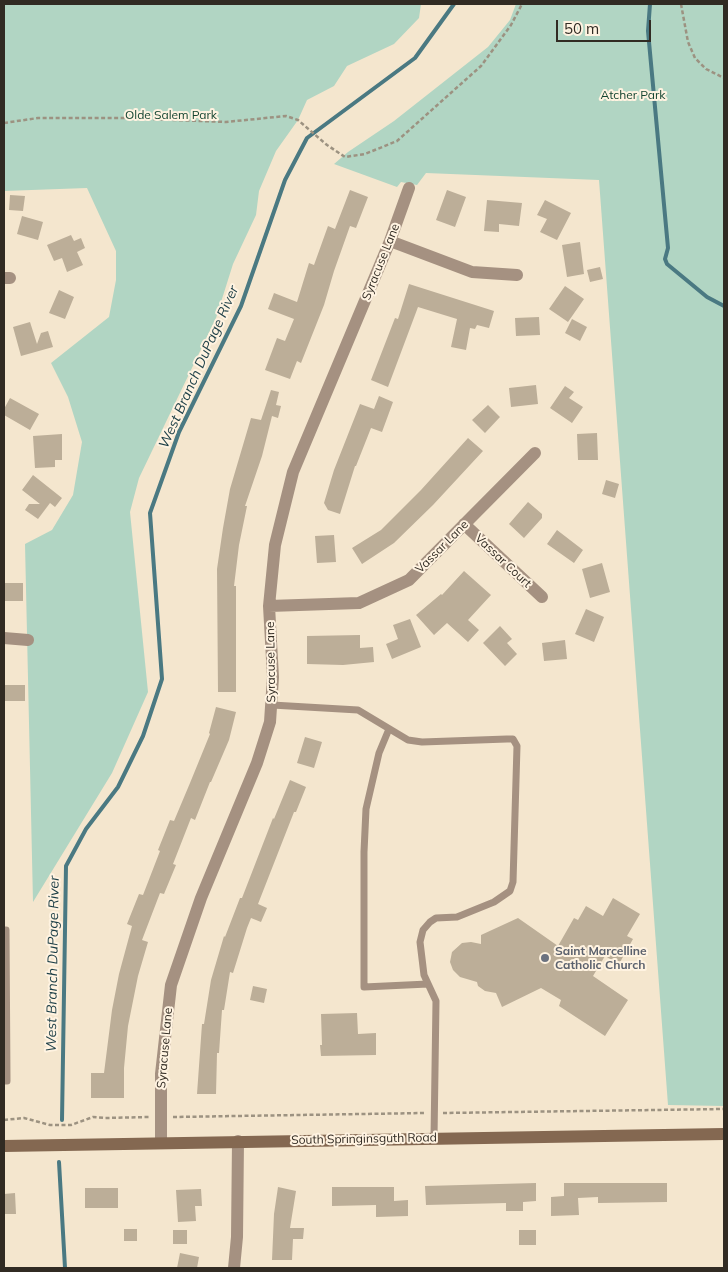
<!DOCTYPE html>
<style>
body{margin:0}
#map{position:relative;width:728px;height:1272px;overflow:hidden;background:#f4e6ce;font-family:Mulish,sans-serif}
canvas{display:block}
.frame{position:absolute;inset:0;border:5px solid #312b23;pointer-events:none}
.scale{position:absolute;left:556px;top:20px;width:95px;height:22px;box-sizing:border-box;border:2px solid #312b23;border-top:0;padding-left:6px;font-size:15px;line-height:18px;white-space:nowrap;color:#312b23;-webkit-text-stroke:4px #fff3e1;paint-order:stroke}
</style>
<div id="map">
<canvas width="728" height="1272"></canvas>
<div class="frame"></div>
<div class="scale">50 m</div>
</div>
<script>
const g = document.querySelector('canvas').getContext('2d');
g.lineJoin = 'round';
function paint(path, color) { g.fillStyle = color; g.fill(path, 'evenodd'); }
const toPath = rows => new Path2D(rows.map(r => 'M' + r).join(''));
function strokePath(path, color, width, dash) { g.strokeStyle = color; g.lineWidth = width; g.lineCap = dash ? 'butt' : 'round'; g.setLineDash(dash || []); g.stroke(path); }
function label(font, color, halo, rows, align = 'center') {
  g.font = font + ' Mulish,sans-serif'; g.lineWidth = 4; g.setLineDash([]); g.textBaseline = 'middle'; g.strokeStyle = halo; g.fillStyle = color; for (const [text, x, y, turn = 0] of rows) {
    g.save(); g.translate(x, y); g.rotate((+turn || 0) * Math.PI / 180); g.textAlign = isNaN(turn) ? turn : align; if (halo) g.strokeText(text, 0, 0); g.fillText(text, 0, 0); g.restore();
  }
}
paint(toPath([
 [4,4,421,4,419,18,394,44,347,66,334,86,307,100,298,120,276,151,259,191,256,215,233,264,216,318,139,478,130,512,148,692,112,773,33,902,25,544,52,530,73,495,82,442,68,397,51,363,109,317,116,280,116,251,87,188,4,191],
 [516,4,724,4,724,1106,668,1105,599,180,426,173,417,185,401,182,397,187,334,164,348,152,394,121,488,47,510,20]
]), '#b1d5c3');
strokePath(toPath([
 [650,4,648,31,668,248,665,259,667,264,707,297,724,306],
 [62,1120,66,866,86,829,118,787,143,736,162,679,150,513,179,432,241,306,285,180,307,138,415,58,454,4],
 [59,1162,65,1268]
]), '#4a7982', 4);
paint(toPath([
 [350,190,368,197,356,228,350,226,334,271,324,305,301,363,297,361,290,379,265,370,277,338,285,341,294,319,268,309,274,293,297,302,309,263,314,265,328,226,335,229],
 [447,190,466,197,455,227,436,220],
 [10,195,25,196,23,211,9,210],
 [487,200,522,203,519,226,499,224,499,232,484,231],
 [545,200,571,213,557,240,540,232,547,219,537,215],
 [22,216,43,222,38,240,17,234],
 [71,235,74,241,81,238,85,248,77,252,83,265,67,272,62,258,54,261,47,245],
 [580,242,584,274,567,277,562,245],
 [600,267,603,279,590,282,587,270],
 [409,284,494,311,489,328,477,325,475,329,470,328,466,350,451,347,457,319,418,307,388,387,371,380,395,318,398,319],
 [565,286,584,299,568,322,549,309],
 [59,290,74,297,65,319,49,313],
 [539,317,540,335,516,336,515,318],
 [572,319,587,327,580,341,565,333],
 [30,322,37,344,41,333,48,331,53,347,21,356,13,327],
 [536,385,538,404,511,407,509,388],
 [565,386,574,392,569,398,583,407,572,423,550,408],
 [271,390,279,392,276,405,281,406,278,418,272,416,262,456,245,506,247,506,239,545,234,586,236,586,236,692,218,692,217,569,223,528,230,489,251,418,261,420],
 [379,396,393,402,382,432,371,428,356,466,355,466,340,514,328,510,324,503,334,470,360,404,374,409],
 [10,398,39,414,30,430,4,415,4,409],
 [488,405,500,417,485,433,472,420],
 [597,433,598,460,578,460,577,434],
 [62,434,62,460,55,460,55,467,35,468,33,436],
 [468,438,483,451,433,505,394,543,362,564,352,548,381,530,421,490],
 [33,475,62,498,55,507,50,503,38,519,25,510,29,504,40,504,22,490],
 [606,480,619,484,615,498,602,494],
 [528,502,542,514,542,518,524,538,509,524],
 [557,530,583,550,574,563,547,544],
 [334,535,336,562,317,563,315,536],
 [602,563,610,592,590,598,582,569],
 [464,571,491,595,468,620,479,630,468,642,447,623,434,635,416,615,441,594,442,595],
 [4,583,23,583,23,601,4,601],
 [586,609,604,617,594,642,575,634],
 [410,619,421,647,392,659,386,644,398,639,393,625],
 [500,626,512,639,507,643,517,654,505,666,483,643],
 [360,635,360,648,373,647,374,662,343,665,307,664,307,636],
 [565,640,567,659,544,661,542,643],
 [4,685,25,685,25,701,4,701],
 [216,707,236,712,229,740,211,782,210,782,195,820,191,818,173,864,176,865,164,894,160,893,142,940,148,942,138,976,128,1026,124,1068,124,1098,91,1098,91,1073,104,1073,112,1010,119,974,132,926,127,924,139,894,143,895,160,851,158,850,170,820,174,821,190,783,210,734,209,733],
 [305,737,322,742,314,768,297,763],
 [290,780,306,787,296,812,294,812,258,904,267,908,261,922,251,918,247,928,233,973,230,972,224,1010,222,1010,219,1053,217,1053,216,1094,197,1094,202,1024,204,1024,211,980,224,936,225,937,240,898,242,898,273,818,274,819],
 [613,898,640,914,627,936,633,939,619,964,605,956,593,976,628,1000,605,1036,559,1006,561,1000,541,988,502,1007,496,993,485,991,478,986,477,982,460,977,453,970,450,962,452,952,462,943,471,942,481,944,481,935,518,918,558,946,574,918,578,920,586,906,603,916],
 [253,986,267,989,264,1003,250,1000],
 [357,1013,358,1034,376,1033,376,1055,321,1056,320,1045,322,1045,321,1014],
 [536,1183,536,1201,523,1202,523,1211,506,1211,506,1203,426,1205,425,1186],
 [564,1183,667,1183,667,1202,598,1203,598,1197,578,1198,579,1215,551,1216,551,1197,564,1196],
 [278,1187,296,1191,290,1228,304,1228,303,1239,293,1239,292,1260,272,1260,274,1214],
 [332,1187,394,1187,394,1201,408,1200,408,1216,376,1217,376,1205,332,1206],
 [85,1188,118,1188,118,1208,85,1208],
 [201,1189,202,1206,195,1206,196,1221,178,1222,176,1190],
 [15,1193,16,1214,4,1214,4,1194],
 [124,1229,137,1229,137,1241,124,1241],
 [173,1230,187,1230,187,1244,173,1244],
 [519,1230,536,1230,536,1245,519,1245],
 [180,1253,199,1257,197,1268,177,1268]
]), '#bcae98');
strokePath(toPath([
 [681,4,688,42,695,58,706,69,724,78],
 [4,123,38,118,125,118,226,122,286,116,298,120,327,145,345,157,365,154,397,141,481,66,511,25,522,4],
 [443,1113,724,1109],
 [173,1117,425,1113],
 [4,1120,24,1118,50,1125,71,1125,93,1117,105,1118,150,1117]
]), '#9c9281', 2.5, [4, 2.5]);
strokePath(toPath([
 [272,705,358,710,408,740,422,742,507,739,513,739,517,746,513,882,510,891,494,902,457,917,436,918,430,922,423,930,420,942,424,975,436,1001,434,1138],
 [389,729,379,753,366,809,364,852,364,987,428,984],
 [4,930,6,930,7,1081,4,1081]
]), '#a59181', 7);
strokePath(toPath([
 [390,241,472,272,517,275],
 [4,278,10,278],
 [464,524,542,597],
 [269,606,359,603,409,580,535,453],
 [4,638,28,640],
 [161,1142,161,1074,171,985,201,898,257,763,270,722,273,677,269,606,275,545,293,472,390,241,409,188],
 [234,1268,237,1237,238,1141]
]), '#a59181', 12);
strokePath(toPath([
 [4,1146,724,1134]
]), '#846851', 12);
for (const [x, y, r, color] of [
 [545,958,5,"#6b7280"]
]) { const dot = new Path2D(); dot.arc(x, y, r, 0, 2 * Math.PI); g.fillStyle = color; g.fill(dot); strokePath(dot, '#fff3e1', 2); }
label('12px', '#134430', '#fff3e1', [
 ["Atcher Park",633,95],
 ["Olde Salem Park",171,115]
]);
label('12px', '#312b23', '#fff3e1', [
 ["Syracuse Lane",381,262,-68],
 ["Vassar Lane",442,547,-45],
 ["Vassar Court",503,561,43],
 ["Syracuse Lane",271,662,-91],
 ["Syracuse Lane",165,1048,-85],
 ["South Springinsguth Road",364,1139,-1]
]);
label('bold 12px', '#5b616d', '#fff3e1', [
 ["Saint Marcelline",555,951],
 ["Catholic Church",555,965]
], 'left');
label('italic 14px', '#1c3e46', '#fff3e1', [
 ["West Branch DuPage River",199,367,-66],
 ["West Branch DuPage River",53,964,-89]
]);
</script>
